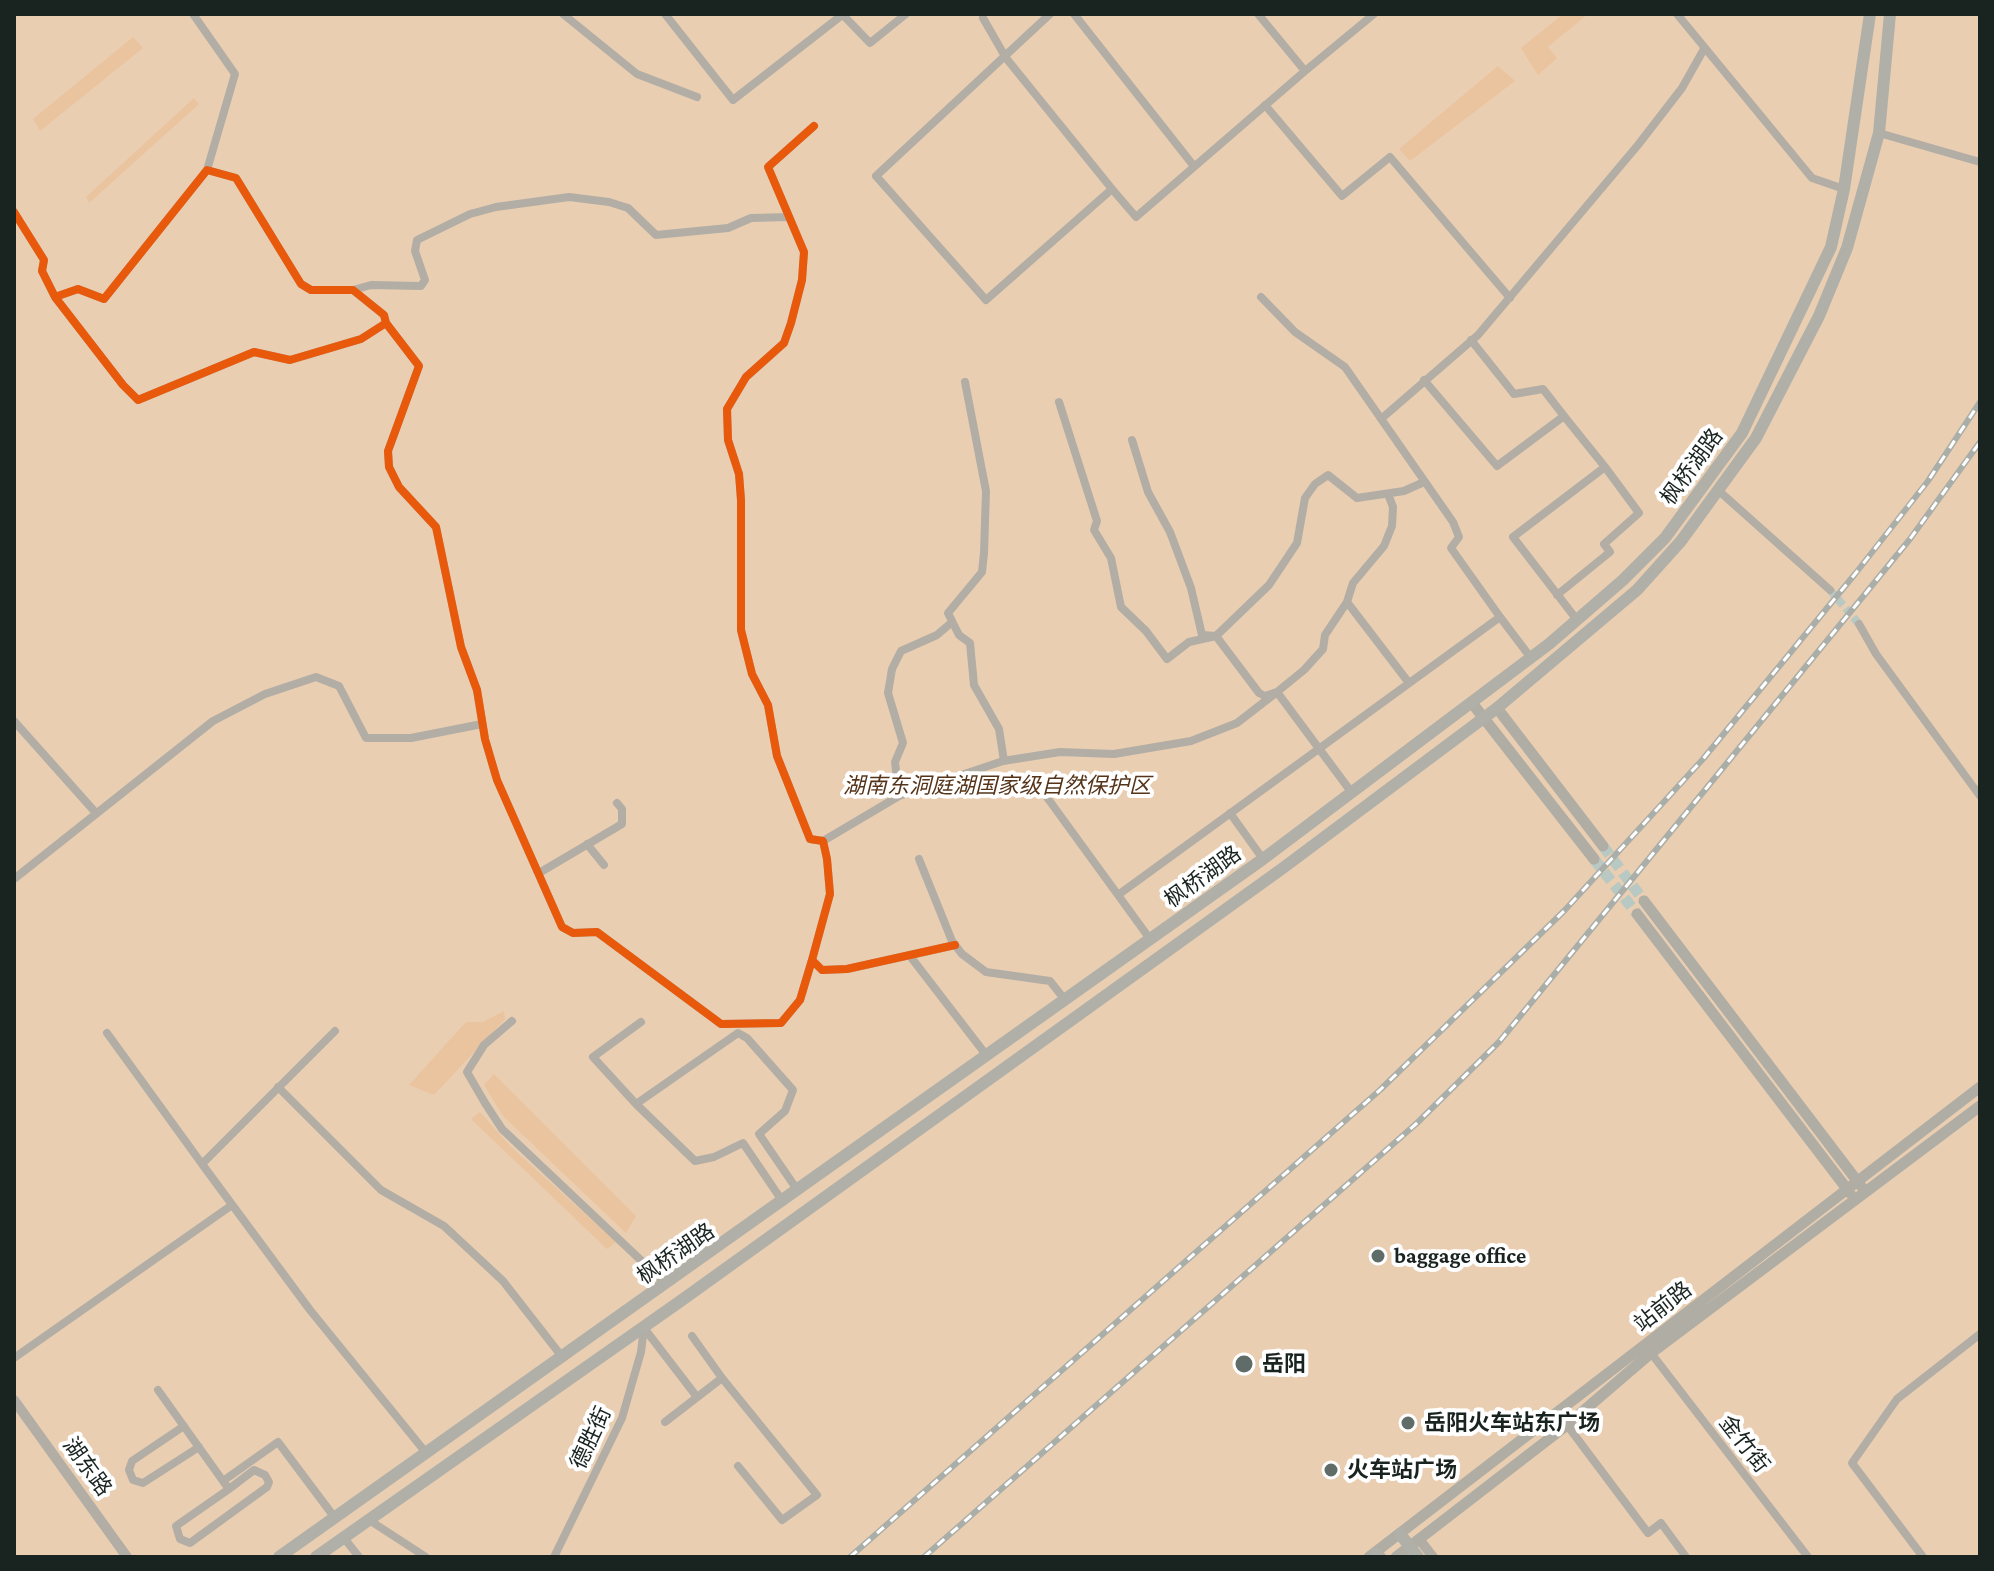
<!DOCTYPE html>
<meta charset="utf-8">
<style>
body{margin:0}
#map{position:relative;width:1994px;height:1571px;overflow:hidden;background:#e0f1ec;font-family:"Crimson Pro",serif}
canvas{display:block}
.frame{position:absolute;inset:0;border:16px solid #192421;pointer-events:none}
</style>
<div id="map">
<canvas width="1994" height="1571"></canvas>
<div class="frame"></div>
</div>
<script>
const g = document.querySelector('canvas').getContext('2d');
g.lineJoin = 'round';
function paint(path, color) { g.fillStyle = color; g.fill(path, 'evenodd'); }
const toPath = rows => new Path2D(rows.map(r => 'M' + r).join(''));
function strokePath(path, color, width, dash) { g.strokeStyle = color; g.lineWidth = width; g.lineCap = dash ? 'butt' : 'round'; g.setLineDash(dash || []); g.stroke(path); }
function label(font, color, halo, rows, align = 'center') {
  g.font = font + ' "Crimson Pro","Noto Sans SC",serif'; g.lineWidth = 8; g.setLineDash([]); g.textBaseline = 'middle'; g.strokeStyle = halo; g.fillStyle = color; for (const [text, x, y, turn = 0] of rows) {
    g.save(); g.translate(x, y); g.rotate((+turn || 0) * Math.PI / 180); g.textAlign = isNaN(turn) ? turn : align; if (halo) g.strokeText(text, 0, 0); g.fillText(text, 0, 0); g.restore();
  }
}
paint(toPath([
 [14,14,1980,14,1980,1557,14,1557]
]), '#eaceb2');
paint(toPath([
 [1563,14,1588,14,1548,47,1557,58,1538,75,1521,48],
 [133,37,143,48,40,131,33,119],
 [1498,66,1515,81,1410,161,1399,149],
 [194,98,199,104,89,203,86,197],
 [504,1011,505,1019,434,1095,409,1085,466,1022,483,1022],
 [494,1074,636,1216,626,1233,503,1116,484,1085],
 [480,1112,511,1147,616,1242,607,1249,471,1119]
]), '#eac49e');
strokePath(toPath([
 [1830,590,1859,624]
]), '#b8c8c3', 8, [8, 4]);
strokePath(toPath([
 [1603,846,1644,901],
 [1594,859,1637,914]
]), '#b8c8c3', 11, [11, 5.5]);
strokePath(toPath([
 [193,14,235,74,207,170],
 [563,14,637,74,697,97],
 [665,14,733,100,842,15],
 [842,14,870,43,906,14],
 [1050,14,876,176,986,300,1112,189,1136,217,1305,71,1258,14],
 [1074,14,1193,165],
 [1677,14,1812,178,1844,189],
 [983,18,1006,58,1112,189],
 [1305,71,1374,14],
 [1265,105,1342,196,1390,157,1510,298],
 [814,126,768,167,804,252,802,280,791,323,784,343,746,377,727,409,728,440,739,474,741,500,741,630,752,674,768,705,777,756,810,839,823,841,827,859,830,894,812,960,822,970,847,969,955,945],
 [1879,133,1980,162],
 [14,212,44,260,42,271,55,297,123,385,138,400,254,352,290,360,361,339,386,323,384,315,353,290,311,290,301,284,236,178,207,170,104,299,78,289,55,297],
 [353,290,371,285,421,286,425,280,415,251,417,240,470,214,496,207,569,197,609,202,628,208,656,235,728,228,751,218,789,217],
 [1261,297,1295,332,1345,367,1453,522,1459,537,1451,548,1500,617],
 [386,323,419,366,388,451,389,467,399,487,436,527,461,647,477,690,485,739,497,780,562,927,573,933,597,932,721,1024,781,1023,800,1000,812,960],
 [1424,380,1497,466,1564,416,1543,389,1514,394,1471,340],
 [965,382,986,491,984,553,982,572,948,613,959,635,970,643,974,685,999,729,1004,761],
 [1059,402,1097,521,1094,530,1111,558,1121,607,1146,631,1167,659,1189,642,1216,636,1269,585,1297,543,1305,498,1315,484,1328,475,1357,498,1404,491,1424,482],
 [1564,416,1605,467,1513,537,1577,620],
 [1381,419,1478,335,1638,145,1682,88,1704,49],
 [1132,440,1148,492,1170,532,1191,588,1202,635,1216,636,1259,693,1265,696,1277,692,1304,670,1323,649,1325,635,1347,602],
 [1719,491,1830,590],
 [1388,494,1393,507,1392,526,1384,546,1353,583,1347,602,1409,683],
 [1557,595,1610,552,1604,544,1639,513,1605,467],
 [1859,624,1876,654,1980,796],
 [14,721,96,813],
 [1026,784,1038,785,1150,939],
 [899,796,895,762,903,743,888,693,892,669,901,651,937,635,951,623],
 [1230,813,1263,859],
 [823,841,899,796,1003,761,1060,752,1114,754,1191,741,1237,723,1277,692,1352,793],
 [587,844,604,865],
 [919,859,952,941,962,954,986,972,1050,981,1065,1000],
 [539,873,622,824,622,809,617,803],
 [14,879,213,721,265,694,316,677,339,686,366,738,411,738,482,724],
 [1118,895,1500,617,1531,658],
 [910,956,987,1056],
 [512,1021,484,1045,467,1072,485,1103,502,1129,666,1284],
 [335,1031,202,1164,310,1310,427,1454],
 [107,1033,202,1164],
 [278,1087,381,1190,444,1226,503,1281,563,1358],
 [636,1104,593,1057,641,1022],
 [783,1202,743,1143,714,1157,695,1161,636,1104,738,1033,747,1038,793,1090,785,1111,759,1134,798,1191],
 [644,1328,697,1397],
 [1651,1353,1808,1557],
 [14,1358,232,1205],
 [722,1378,817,1495,782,1520,738,1466],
 [158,1390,223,1481,278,1442,335,1518],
 [665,1422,722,1378,692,1336],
 [1567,1425,1648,1533,1661,1523,1686,1557],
 [184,1426,132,1461,129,1470,133,1480,143,1483,199,1447],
 [223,1481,229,1489,176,1526,180,1539,190,1543,267,1487,269,1482,265,1475,254,1470,229,1489],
 [369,1520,426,1557],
 [344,1538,359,1557],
 [554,1557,622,1418,641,1352,644,1327],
 [1923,1557,1852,1463,1897,1399,1980,1334]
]), '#b2aea5', 8);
strokePath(toPath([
 [14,1400,127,1557],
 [1419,1539,1433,1557]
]), '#b2aea5', 10);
strokePath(toPath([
 [1472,703,1594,859],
 [1497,708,1603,846],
 [1644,901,1861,1186],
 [1637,914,1850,1193],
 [1369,1557,1980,1087],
 [1396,1557,1567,1425,1651,1353,1980,1106]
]), '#b0ada4', 11);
strokePath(toPath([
 [1400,1534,1418,1557],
 [1376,1553,1380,1557],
 [279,1557,1263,859,1549,644,1623,580,1665,538,1742,433,1831,247,1844,189,1870,14],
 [316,1557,682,1300,1283,868,1497,708,1637,590,1681,541,1756,438,1819,316,1847,248,1879,133,1890,14]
]), '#b0b0a8', 12);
const rail = toPath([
 [850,1557,1380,1090,1564,911,1703,759,1855,574,1928,481,1980,402],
 [924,1557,1417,1123,1499,1042,1910,539,1980,442]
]);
strokePath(rail, '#aaaea8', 6);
strokePath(rail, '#fff', 3, [9]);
strokePath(toPath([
 [814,126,768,167,804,252,802,280,791,323,784,343,746,377,727,409,728,440,739,474,741,500,741,630,752,674,768,705,777,756,810,839,823,841,827,859,830,894,812,960,822,970,847,969,955,945],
 [14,212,44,260,42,271,55,297,123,385,138,400,254,352,290,360,361,339,386,323,384,315,353,290,311,290,301,284,236,178,207,170,104,299,78,289,55,297],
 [386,323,419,366,388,451,389,467,399,487,436,527,461,647,477,690,485,739,497,780,562,927,573,933,597,932,721,1024,781,1023,800,1000,812,960]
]), '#e8590c', 8);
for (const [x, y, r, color] of [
 [1378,1256,8,"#5f6c68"],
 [1244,1364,10,"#5f6c68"],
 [1408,1423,8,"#5f6c68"],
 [1331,1470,8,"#5f6c68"]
]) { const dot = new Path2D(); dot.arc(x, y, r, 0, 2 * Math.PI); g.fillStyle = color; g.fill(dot); strokePath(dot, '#fff', 3); }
label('22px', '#192421', '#fff', [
 ["枫桥湖路",1692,467,-54],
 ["枫桥湖路",1203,877,-36],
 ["枫桥湖路",676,1254,-35],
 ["站前路",1663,1307,-38],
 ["德胜街",591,1438,-65],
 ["金竹街",1744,1444,52],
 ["湖东路",87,1467,54]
]);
label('italic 22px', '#563419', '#fff', [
 ["湖南东洞庭湖国家级自然保护区",997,786]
]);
label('bold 22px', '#192421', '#fff', [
 ["baggage office",1394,1256],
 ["岳阳",1262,1364],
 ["岳阳火车站东广场",1424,1423],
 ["火车站广场",1347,1470]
], 'left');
</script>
